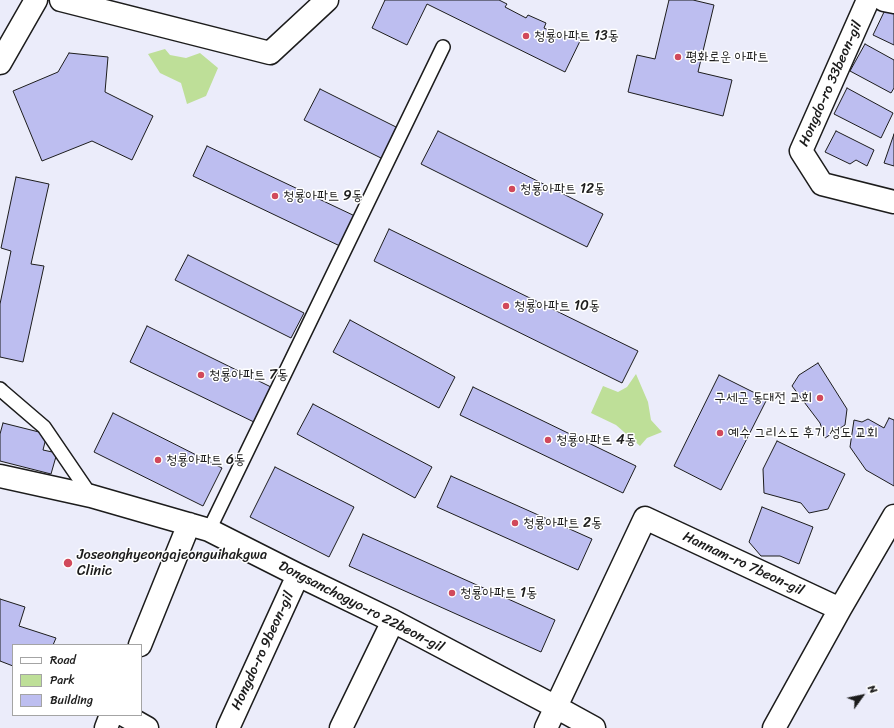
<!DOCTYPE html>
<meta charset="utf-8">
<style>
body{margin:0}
#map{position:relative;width:894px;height:728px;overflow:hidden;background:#ebecfa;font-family:Sriracha,sans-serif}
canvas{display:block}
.legend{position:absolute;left:12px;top:644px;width:130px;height:72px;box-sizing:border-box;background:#fff;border:1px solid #a4a4a4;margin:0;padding:5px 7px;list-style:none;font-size:12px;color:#1c1c1c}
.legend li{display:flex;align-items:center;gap:8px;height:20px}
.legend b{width:20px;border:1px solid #a4a4a4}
.north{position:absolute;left:842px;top:676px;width:40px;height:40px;-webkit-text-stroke:3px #fff;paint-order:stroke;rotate:57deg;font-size:11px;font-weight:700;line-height:16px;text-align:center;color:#1c1c1c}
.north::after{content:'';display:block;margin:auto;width:14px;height:18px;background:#1c1c1c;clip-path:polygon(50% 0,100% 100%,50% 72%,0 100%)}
</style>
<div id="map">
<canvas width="894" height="728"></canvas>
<ul class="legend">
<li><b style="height:5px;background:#fff"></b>Road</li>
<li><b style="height:11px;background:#bedf98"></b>Park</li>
<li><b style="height:11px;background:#bdbef0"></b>Building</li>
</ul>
<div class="north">N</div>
</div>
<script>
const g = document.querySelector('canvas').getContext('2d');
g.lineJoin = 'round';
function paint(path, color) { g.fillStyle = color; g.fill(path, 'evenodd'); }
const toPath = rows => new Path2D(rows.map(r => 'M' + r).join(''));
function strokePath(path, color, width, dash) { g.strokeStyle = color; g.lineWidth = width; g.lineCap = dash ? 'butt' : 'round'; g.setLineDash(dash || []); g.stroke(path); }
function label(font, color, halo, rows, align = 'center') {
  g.font = font + ' Sriracha,"Poor Story",sans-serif'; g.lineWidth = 3; g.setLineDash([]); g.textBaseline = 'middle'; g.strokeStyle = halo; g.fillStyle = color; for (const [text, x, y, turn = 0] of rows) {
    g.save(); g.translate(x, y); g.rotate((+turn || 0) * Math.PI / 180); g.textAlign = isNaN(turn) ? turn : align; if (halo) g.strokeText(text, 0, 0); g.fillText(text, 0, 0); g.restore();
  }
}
paint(toPath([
 [165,49,170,55,186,58,200,53,218,68,206,96,187,104,181,83,160,73,148,54],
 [636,374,648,402,651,420,662,432,647,438,640,446,616,425,591,413,603,386,618,392,627,387]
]), '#bedf98');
const building = toPath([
 [385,0,499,0,507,4,505,7,526,18,528,15,546,23,544,28,567,39,570,33,581,39,565,72,427,4,407,45,372,28,385,0],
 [669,0,693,0,714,5,698,72,732,80,723,116,628,92,637,55,655,59,669,0],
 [885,10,894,12,894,45,873,35,885,10],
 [865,44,894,60,894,88,891,93,850,71,865,44],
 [69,53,108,57,105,92,153,116,132,160,92,141,42,161,13,91,58,72,69,53],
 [847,88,893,113,881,138,834,114,847,88],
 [320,89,398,128,383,159,304,120,320,89],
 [438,131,603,214,587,247,421,164,438,131],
 [836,131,874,150,867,166,856,160,850,164,825,152,836,131],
 [894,134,894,166,884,163,894,134],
 [207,146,357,217,342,247,193,176,207,146],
 [16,177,49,184,31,264,44,266,23,362,0,357,0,304,11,251,1,248,16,177],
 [389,229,638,351,622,383,374,261,389,229],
 [188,255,304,313,291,338,175,280,188,255],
 [350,320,455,377,439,408,333,352,350,320],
 [147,326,273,388,256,423,130,362,147,326],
 [818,363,847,409,845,425,825,438,820,423,792,386,799,375,818,363],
 [719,375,767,399,721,490,674,466,719,375],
 [473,387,636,466,623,493,460,415,473,387],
 [313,404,432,467,415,498,297,434,313,404],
 [113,413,222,468,203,506,94,452,113,413],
 [889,418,894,420,894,486,866,470,850,447,854,420,862,422,868,419,884,428,889,418],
 [3,423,47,434,43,450,57,453,51,474,0,461,0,434,3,423],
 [777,441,845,474,828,509,809,513,801,503,764,493,763,469,777,441],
 [275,467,354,507,329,557,250,517,275,467],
 [451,476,592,539,578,570,437,507,451,476],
 [762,507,813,527,799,564,780,556,761,556,749,542,762,507],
 [363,534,555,620,541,652,349,566,363,534],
 [0,599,25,607,19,626,56,638,53,645,13,645,13,666,0,661,0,599]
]);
paint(building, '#bdbef0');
strokePath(building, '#1c1c1c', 1);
const service = toPath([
 [0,389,2,391,44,427,91,496],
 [209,530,443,47]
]);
const minor = toPath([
 [61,0,270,53,327,0],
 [868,0,801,151,822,184,894,202],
 [884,0,894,2],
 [0,63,36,0],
 [0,476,91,496,209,530,298,575,393,621,556,707,594,728],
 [140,645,189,524],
 [124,715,147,728],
 [106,728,111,715],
 [228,728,298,575],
 [341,728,393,621],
 [546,728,645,518,840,609],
 [774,728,840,609,894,516]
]);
strokePath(service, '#1c1c1c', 16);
strokePath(minor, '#1c1c1c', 25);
strokePath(service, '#fff', 13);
strokePath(minor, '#fff', 22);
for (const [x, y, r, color] of [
 [526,36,4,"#d1495b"],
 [678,57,4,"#d1495b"],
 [512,189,4,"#d1495b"],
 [275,196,4,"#d1495b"],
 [506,306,4,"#d1495b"],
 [201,375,4,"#d1495b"],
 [820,398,4,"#d1495b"],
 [720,433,4,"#d1495b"],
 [548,440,4,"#d1495b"],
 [158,460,4,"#d1495b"],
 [515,523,4,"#d1495b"],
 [68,563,5,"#d1495b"],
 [452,593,4,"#d1495b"]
]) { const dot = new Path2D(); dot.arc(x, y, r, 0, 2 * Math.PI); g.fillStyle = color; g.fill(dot); strokePath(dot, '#fff', 1.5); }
label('14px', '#1c1c1c', '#fff', [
 ["청룡아파트 13동",534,36],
 ["평화로운 아파트",686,57],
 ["청룡아파트 12동",520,189],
 ["청룡아파트 9동",283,196],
 ["청룡아파트 10동",514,306],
 ["청룡아파트 7동",209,375],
 ["구세군 동대전 교회",812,398,"right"],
 ["예수 그리스도 후기 성도 교회",728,433],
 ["청룡아파트 4동",556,440],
 ["청룡아파트 6동",166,460],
 ["청룡아파트 2동",523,523],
 ["Joseonghyeongajeonguihakgwa",77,555],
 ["Clinic",77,571],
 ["청룡아파트 1동",460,593]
], 'left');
label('14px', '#1c1c1c', '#fff', [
 ["Hongdo-ro 33beon-gil",831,84,-66],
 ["Hannam-ro 7beon-gil",743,564,25],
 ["Dongsanchogyo-ro 22beon-gil",361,607,27],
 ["Hongdo-ro 9beon-gil",263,651,-65]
]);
</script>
